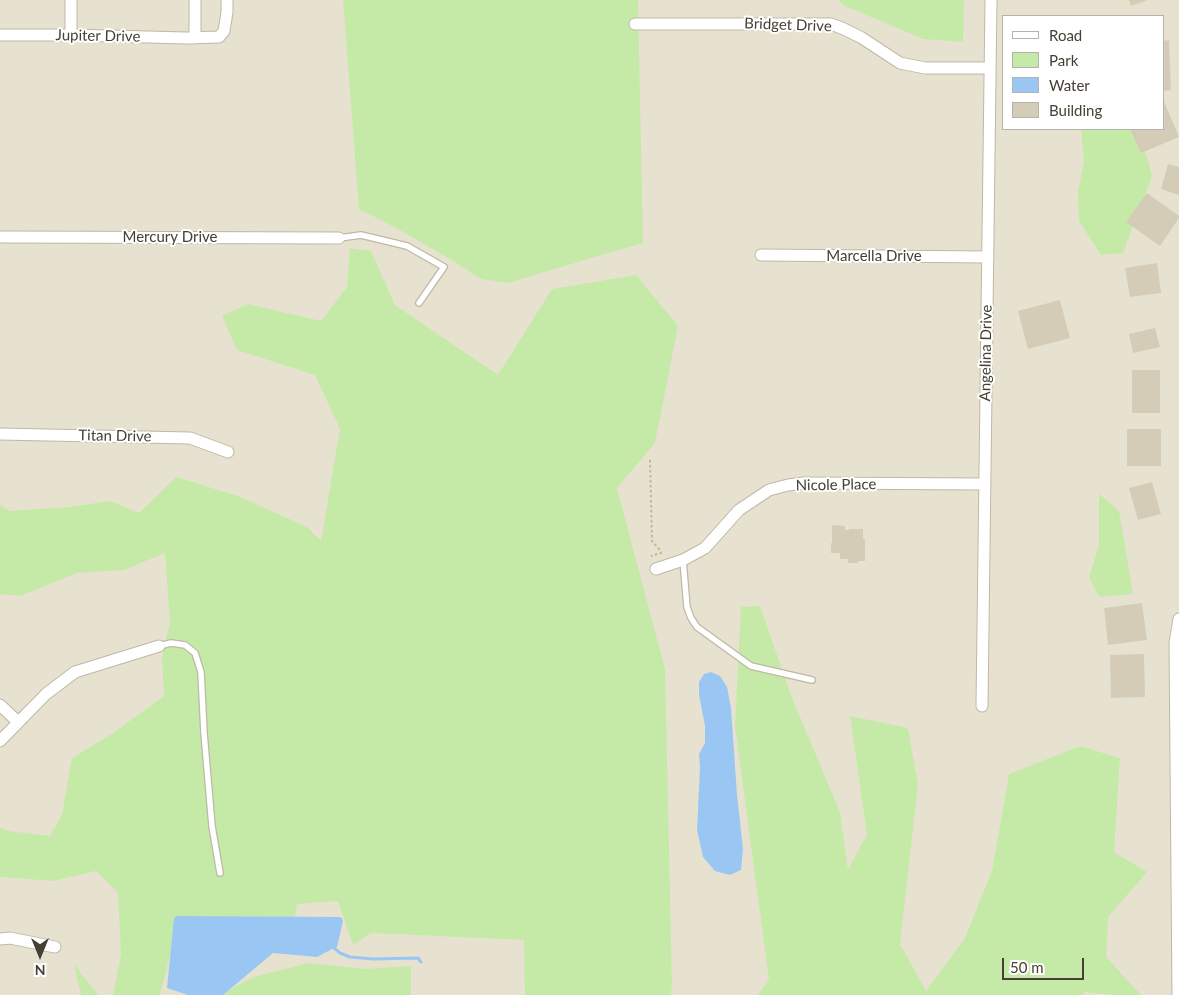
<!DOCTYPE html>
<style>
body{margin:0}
#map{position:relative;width:1179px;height:995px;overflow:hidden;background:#f3f0e3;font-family:Lato,sans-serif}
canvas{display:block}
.legend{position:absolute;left:1002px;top:15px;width:162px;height:115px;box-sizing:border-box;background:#fff;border:1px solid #b5b3ad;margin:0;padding:6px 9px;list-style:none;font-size:15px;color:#454033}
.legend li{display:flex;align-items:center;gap:10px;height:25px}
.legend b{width:25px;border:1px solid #b5b3ad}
.north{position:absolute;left:15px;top:930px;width:50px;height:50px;-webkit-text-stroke:4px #fff;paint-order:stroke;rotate:180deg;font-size:14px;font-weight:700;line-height:20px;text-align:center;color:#454033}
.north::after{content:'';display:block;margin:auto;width:18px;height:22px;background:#454033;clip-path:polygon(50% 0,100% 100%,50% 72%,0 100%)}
.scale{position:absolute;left:1002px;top:958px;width:82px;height:22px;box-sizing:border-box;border:2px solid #454033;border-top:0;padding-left:6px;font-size:15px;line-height:18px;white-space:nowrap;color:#454033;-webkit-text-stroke:4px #fff;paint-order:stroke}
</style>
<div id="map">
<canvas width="1179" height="995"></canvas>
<ul class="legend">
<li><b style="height:6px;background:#fff"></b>Road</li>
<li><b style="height:14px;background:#c5eaa8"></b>Park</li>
<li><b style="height:14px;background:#9ac6f4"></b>Water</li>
<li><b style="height:14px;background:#d5ccb8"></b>Building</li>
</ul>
<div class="north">N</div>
<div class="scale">50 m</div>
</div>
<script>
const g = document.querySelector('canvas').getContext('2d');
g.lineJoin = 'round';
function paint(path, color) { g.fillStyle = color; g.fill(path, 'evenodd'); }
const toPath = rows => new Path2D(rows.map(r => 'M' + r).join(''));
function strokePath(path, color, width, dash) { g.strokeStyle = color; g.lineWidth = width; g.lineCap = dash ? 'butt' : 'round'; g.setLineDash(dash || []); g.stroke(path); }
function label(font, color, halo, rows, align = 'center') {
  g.font = font + ' Lato,sans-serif'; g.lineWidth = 4; g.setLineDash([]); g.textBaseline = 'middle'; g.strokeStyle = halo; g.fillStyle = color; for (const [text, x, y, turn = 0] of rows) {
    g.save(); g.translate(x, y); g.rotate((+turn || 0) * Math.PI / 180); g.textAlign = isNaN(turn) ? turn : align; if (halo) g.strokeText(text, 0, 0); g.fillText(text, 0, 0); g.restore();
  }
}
paint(toPath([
 [0,0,1179,0,1179,995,0,995],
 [1003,16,1163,16,1163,129,1003,129]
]), '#e7e2d0');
paint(toPath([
 [343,0,638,0,643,243,507,283,481,279,450,259,389,224,359,209],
 [838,0,964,0,963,42,923,39,845,6],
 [1081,129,1136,129,1148,160,1152,176,1123,253,1101,255,1079,221,1078,193,1084,160],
 [350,248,371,251,395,305,498,375,552,289,636,275,678,326,655,443,617,488,665,669,672,984,671,995,525,995,524,940,371,933,353,945,338,901,297,904,295,917,180,916,160,995,113,995,121,955,118,893,96,871,53,881,0,877,0,828,9,831,50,836,62,815,72,758,113,733,164,696,162,657,170,621,165,553,124,570,77,573,20,596,0,594,0,505,10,511,69,507,111,501,139,513,176,477,238,496,307,527,321,541,340,429,315,375,237,350,222,316,248,304,321,321,347,287],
 [1099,494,1119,511,1133,594,1099,597,1089,577,1099,545],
 [760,606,792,698,840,812,848,870,867,834,850,716,908,728,918,785,900,944,926,991,965,938,992,871,1009,774,1080,746,1120,758,1114,852,1147,872,1108,917,1106,957,1141,995,1112,995,1084,992,1084,995,758,995,769,980,735,726,741,607],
 [309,963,365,969,411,966,411,995,220,995,253,977],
 [74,964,98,995,81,995]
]), '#c5eaa8');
paint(toPath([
 [711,672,720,676,727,687,731,708,737,795,743,849,741,870,730,875,715,871,703,857,697,830,700,767,699,754,705,743,705,726,699,695,699,682,704,674],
 [177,916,340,917,342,918,343,921,337,947,334,948,317,957,273,953,223,995,188,995,167,988,174,918]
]), '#9ac6f4');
strokePath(toPath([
 [334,948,340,953,350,957,373,959,418,958,421,962]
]), '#9ac6f4', 3);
paint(toPath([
 [1129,0,1148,0,1131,6],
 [1169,40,1171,90,1163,91,1163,41],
 [1163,99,1179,137,1141,153,1130,129,1163,129],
 [1168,164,1179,167,1179,195,1161,189],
 [1147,193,1179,216,1179,218,1160,246,1126,222],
 [1157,263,1161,293,1130,297,1125,268],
 [1060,300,1070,338,1028,349,1018,311],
 [1155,328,1160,347,1133,353,1129,334],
 [1132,370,1160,370,1160,413,1132,413],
 [1127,429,1161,429,1161,466,1127,466],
 [1152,482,1161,514,1138,520,1129,488],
 [832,525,845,526,845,530,849,530,849,529,863,529,863,539,865,539,865,561,858,561,858,563,848,563,848,559,840,559,840,553,831,553,831,543,832,543],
 [1142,603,1147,640,1108,645,1104,608],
 [1144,654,1145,697,1111,698,1110,655]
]), '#d5ccb8');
const service = toPath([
 [339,238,361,235,407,246,444,267,419,303],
 [683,560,687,607,691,618,697,627,751,666,812,680],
 [159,646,171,643,185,645,195,653,201,672,204,733,212,826,220,873]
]);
const minor = toPath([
 [71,0,71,35],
 [195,0,195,38],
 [635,24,831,24,844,29,862,38,900,63,925,68,990,68],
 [0,35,71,35,186,38,219,37,224,31,227,12,227,0],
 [0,237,339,238],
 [761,255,988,257],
 [0,434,190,438,228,452],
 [656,569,683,560,705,548,739,510,769,490,788,485,804,483,985,484],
 [0,705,18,722],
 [982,706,991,0],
 [0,741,46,694,75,672,159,646],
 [0,939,10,938,55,947],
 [1178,995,1175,643,1179,619]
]);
strokePath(service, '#beb8a5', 8);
strokePath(minor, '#beb8a5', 13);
strokePath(toPath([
 [650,460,652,541,659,549,661,553,651,556]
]), '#c1b695', 2, [2.5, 2.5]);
strokePath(service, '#fff', 5.5);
strokePath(minor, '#fff', 11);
label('15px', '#454033', '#fff', [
 ["Bridget Drive",788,25,2],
 ["Jupiter Drive",98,36,1],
 ["Mercury Drive",170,237],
 ["Marcella Drive",874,256],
 ["Angelina Drive",986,353,-89],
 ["Titan Drive",115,436,1],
 ["Nicole Place",836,485,-1]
]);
</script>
